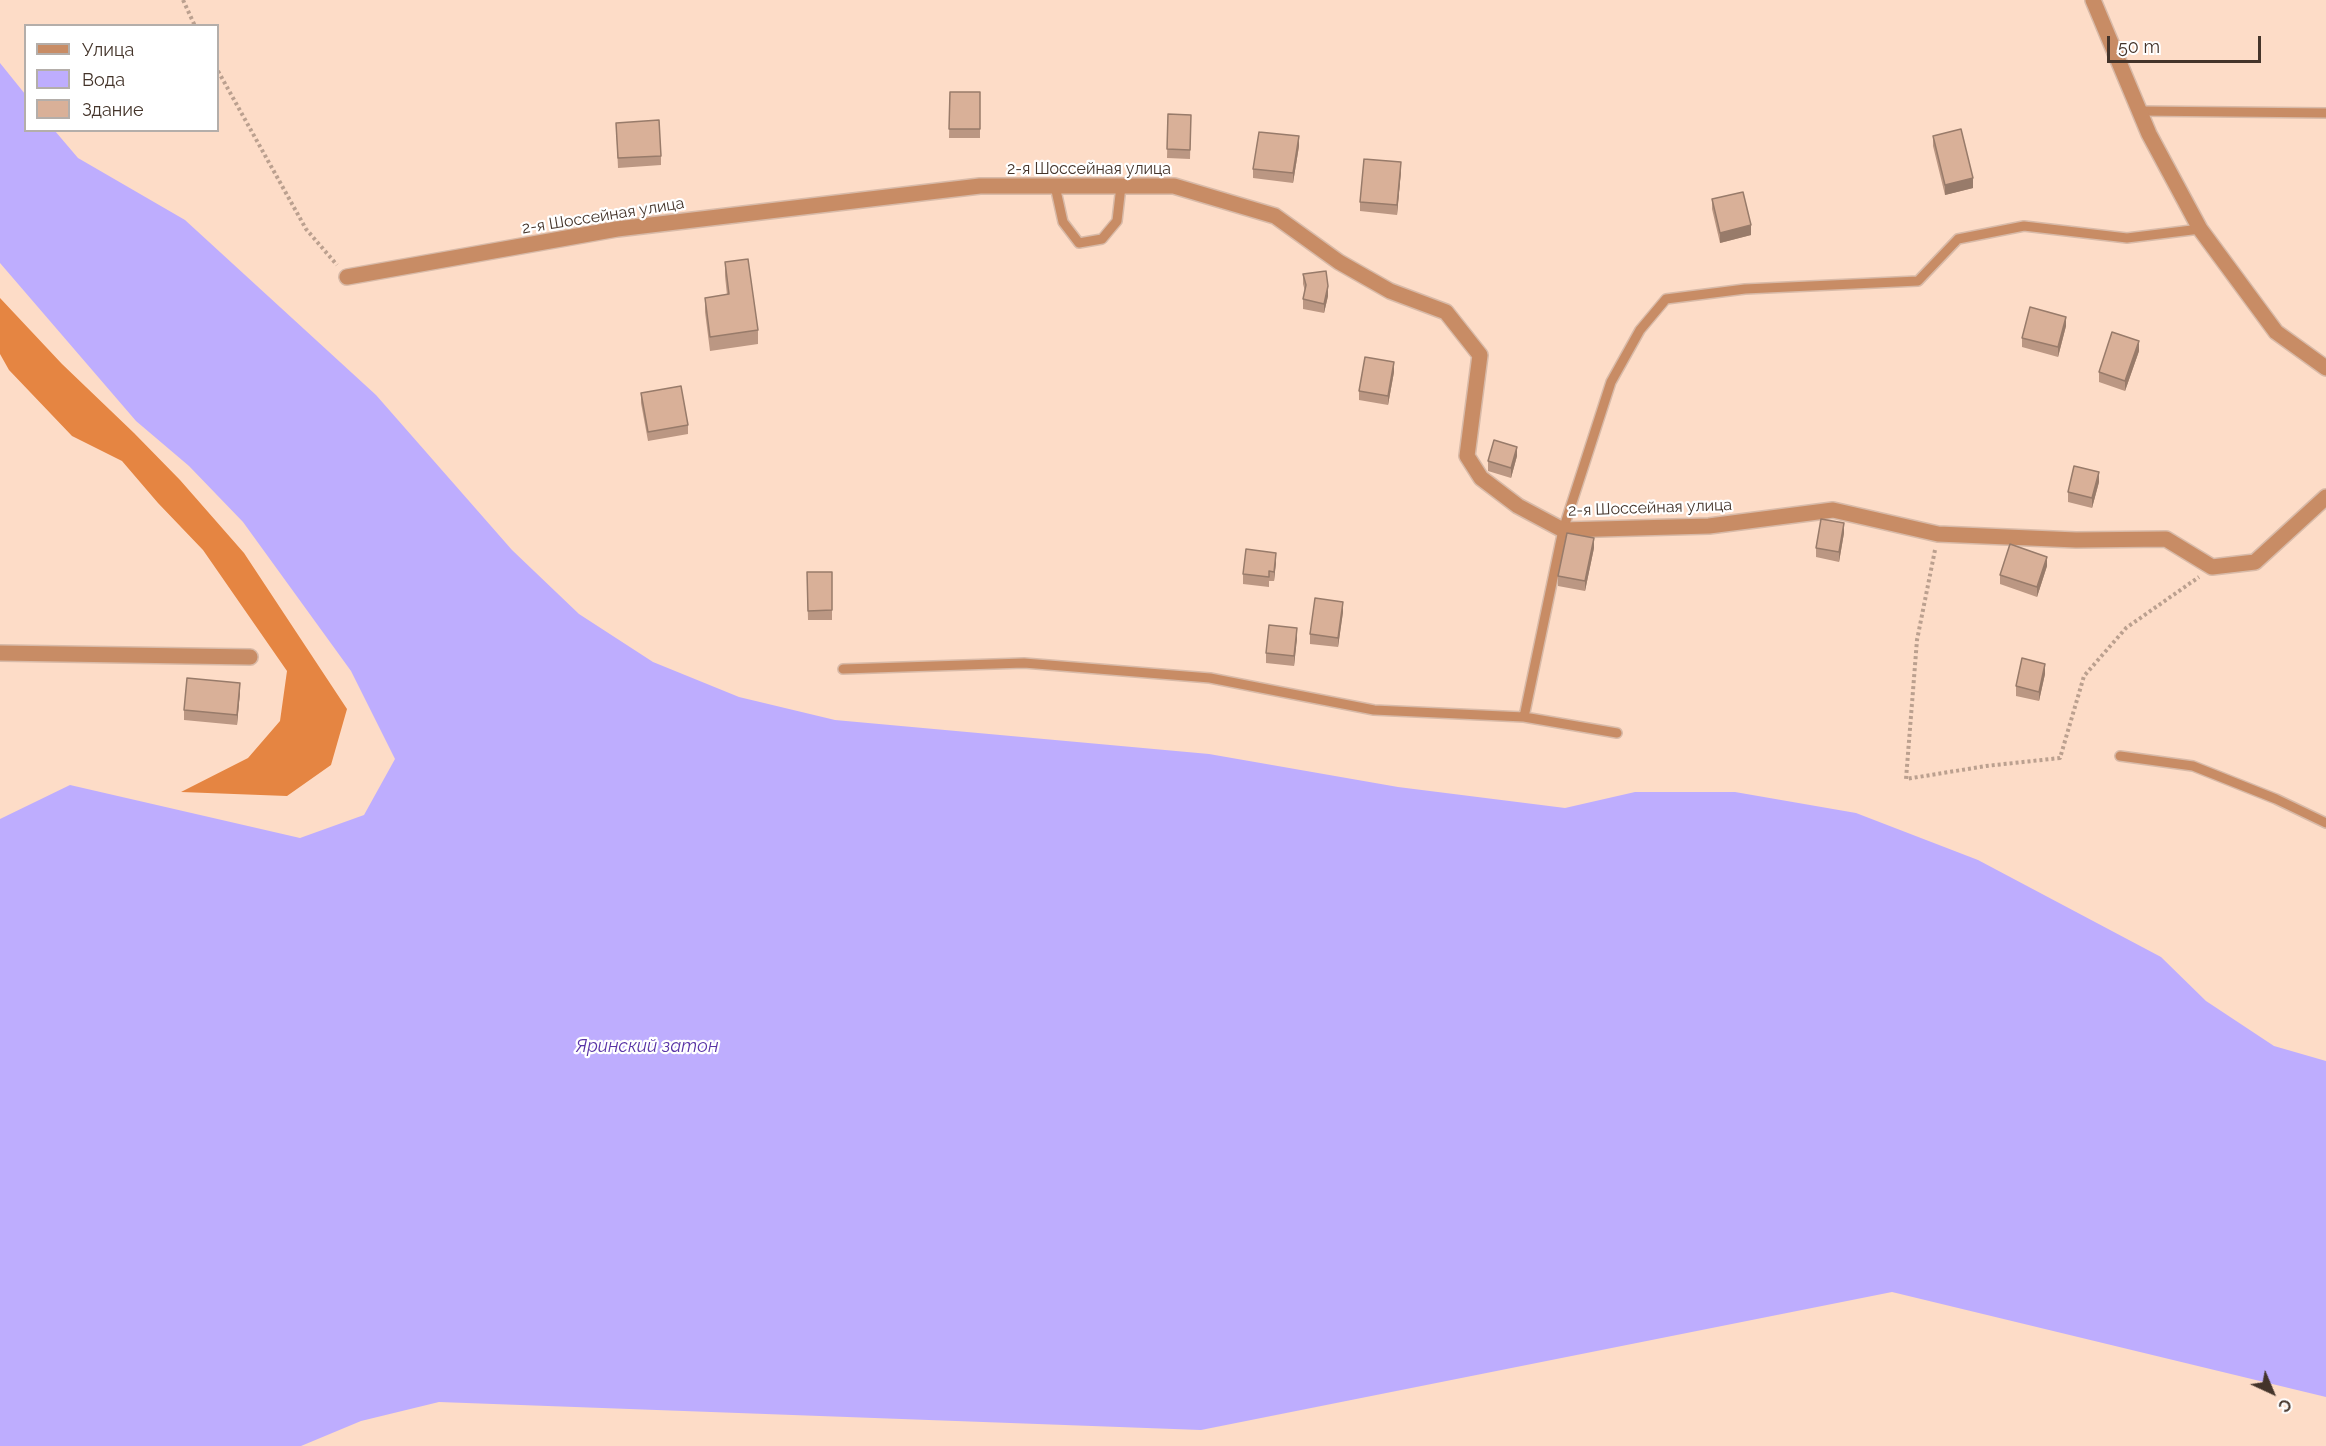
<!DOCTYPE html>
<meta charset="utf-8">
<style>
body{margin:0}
#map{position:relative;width:2326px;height:1446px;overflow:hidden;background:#fddcc7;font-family:Raleway,sans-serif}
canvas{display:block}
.legend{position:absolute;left:24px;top:24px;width:195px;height:108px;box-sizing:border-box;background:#fff;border:2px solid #b4aeaa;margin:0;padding:8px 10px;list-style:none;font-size:18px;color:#44342a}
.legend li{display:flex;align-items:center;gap:12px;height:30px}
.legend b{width:30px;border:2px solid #b4aeaa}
.north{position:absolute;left:2242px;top:1362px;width:60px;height:60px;-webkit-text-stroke:4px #fff;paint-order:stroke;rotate:136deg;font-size:16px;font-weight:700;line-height:24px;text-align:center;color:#44342a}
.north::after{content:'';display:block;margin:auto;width:21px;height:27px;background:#44342a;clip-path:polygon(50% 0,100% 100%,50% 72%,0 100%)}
.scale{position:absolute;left:2107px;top:36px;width:154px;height:27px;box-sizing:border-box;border:3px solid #44342a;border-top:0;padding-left:8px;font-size:18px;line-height:21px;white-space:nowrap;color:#44342a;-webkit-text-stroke:4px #fff;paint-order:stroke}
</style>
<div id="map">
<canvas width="2326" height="1446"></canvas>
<ul class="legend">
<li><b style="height:8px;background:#c88c65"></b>Улица</li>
<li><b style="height:16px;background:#beadfe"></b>Вода</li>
<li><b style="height:16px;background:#d9b098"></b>Здание</li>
</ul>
<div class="north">С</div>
<div class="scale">50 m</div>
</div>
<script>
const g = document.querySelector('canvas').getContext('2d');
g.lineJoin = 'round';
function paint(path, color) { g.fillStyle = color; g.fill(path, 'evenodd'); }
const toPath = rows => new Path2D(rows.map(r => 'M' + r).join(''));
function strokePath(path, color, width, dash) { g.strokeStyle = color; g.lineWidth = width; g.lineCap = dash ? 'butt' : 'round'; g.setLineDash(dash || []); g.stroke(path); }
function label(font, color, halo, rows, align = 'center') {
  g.font = font + ' Raleway,sans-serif'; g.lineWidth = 4.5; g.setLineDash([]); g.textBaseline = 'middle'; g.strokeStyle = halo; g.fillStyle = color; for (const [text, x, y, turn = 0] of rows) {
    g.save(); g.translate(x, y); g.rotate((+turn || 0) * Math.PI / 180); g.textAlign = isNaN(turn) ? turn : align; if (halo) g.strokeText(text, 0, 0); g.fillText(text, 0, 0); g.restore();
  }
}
paint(toPath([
 [0,298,62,364,134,433,180,480,244,553,347,709,331,765,287,796,181,792,248,758,280,721,287,671,203,550,158,503,122,461,72,436,9,370,0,354]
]), '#e58542');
paint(toPath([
 [0,63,25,94,26,130,55,131,78,158,185,220,376,395,512,550,579,614,653,662,739,697,835,720,1209,754,1398,787,1565,808,1635,792,1735,792,1856,813,1978,860,2161,957,2206,1001,2274,1046,2326,1061,2326,1397,1892,1292,1201,1430,439,1402,361,1421,301,1446,0,1446,0,819,70,785,300,838,364,815,395,759,351,671,243,522,189,466,136,421,0,263]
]), '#beadfe');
const service = toPath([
 [2140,111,2326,113],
 [1055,186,1063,222,1079,243,1102,239,1117,221,1121,186],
 [843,669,1024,663,1210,678,1374,710,1524,717,1617,733],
 [1524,717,1563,530,1611,382,1640,330,1666,299,1745,289,1918,281,1958,239,2024,226,2127,238,2200,229],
 [2120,756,2193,766,2276,799,2326,823]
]);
const minor = toPath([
 [347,277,617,229,980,186,1174,186,1275,216,1339,262,1390,291,1446,312,1480,355,1467,456,1481,478,1518,506,1563,530,1709,526,1833,510,1938,534,2076,540,2166,539,2212,567,2255,562,2326,497],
 [0,653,250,657]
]);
const tertiary = toPath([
 [2093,0,2149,134,2200,229,2276,332,2326,368]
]);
strokePath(service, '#d8baa8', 12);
strokePath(minor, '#d8baa8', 18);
strokePath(tertiary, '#d8baa8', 18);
strokePath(toPath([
 [183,0,195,26],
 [218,71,306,229,337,265],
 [1935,550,1917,640,1906,779,1986,766,2060,758,2084,676,2126,628,2199,577]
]), '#bba08f', 4, [3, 3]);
strokePath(service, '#c88c65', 9);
strokePath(minor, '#c88c65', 15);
strokePath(tertiary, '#c88c65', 15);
paint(toPath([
 [950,92,980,92,980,138,949,138],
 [1168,114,1191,115,1190,159,1167,158],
 [616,123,661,156,661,165,618,168],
 [1933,136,1973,188,1945,195,1933,146],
 [1299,146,1293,183,1253,178,1253,169],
 [1401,171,1397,215,1360,211,1360,202],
 [1712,199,1751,235,1720,243,1712,209],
 [725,262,758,330,758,344,710,351,705,312,705,298,727,295,725,276],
 [1303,274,1328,296,1324,313,1303,309,1303,299,1305,291,1303,284],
 [2066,326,2058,357,2022,347,2022,338],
 [2139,351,2125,391,2099,382,2099,372],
 [1394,372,1388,405,1359,400,1359,391],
 [641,393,688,425,688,434,648,441,641,403],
 [1517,456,1511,478,1488,471,1488,461],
 [2099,482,2092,508,2068,502,2068,492],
 [1844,533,1839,562,1816,557,1816,548],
 [1594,548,1585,591,1558,586,1558,576],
 [1276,562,1274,581,1269,581,1269,587,1243,584,1243,574],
 [2047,566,2037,597,2000,584,2000,575],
 [807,572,832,572,832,620,808,620],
 [1343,612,1338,647,1310,644,1310,634],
 [1297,638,1294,666,1266,663,1266,653],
 [2045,674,2039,701,2016,696,2016,686],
 [240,692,237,725,184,720,184,710]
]), '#bb9783');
paint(toPath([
 [1299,136,1299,146,1293,183,1293,173],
 [1401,162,1401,171,1397,215,1397,205],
 [1973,178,1973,188,1945,195,1945,185],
 [1751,225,1751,235,1720,243,1720,233],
 [1328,286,1328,296,1324,313,1324,304],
 [2066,317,2066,326,2058,357,2058,347],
 [2139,341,2139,351,2125,391,2125,381],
 [1394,362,1394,372,1388,405,1388,396],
 [1517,447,1517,456,1511,478,1511,468],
 [2099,472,2099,482,2092,508,2092,498],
 [1844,523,1844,533,1839,562,1839,552],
 [1594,538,1594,548,1585,591,1585,581],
 [1276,553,1276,562,1274,581,1274,572],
 [2047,557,2047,566,2037,597,2037,587],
 [1343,602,1343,612,1338,647,1338,638],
 [1297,628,1297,638,1294,666,1294,656],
 [2045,664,2045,674,2039,701,2039,692],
 [240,683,240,692,237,725,237,715]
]), '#987b6a');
const building = toPath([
 [950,92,980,92,980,129,949,129,950,92],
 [1168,114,1191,115,1190,150,1167,149,1168,114],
 [659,120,661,156,618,158,616,123,659,120],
 [1961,129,1973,178,1945,185,1933,136,1961,129],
 [1259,132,1299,136,1293,173,1253,169,1259,132],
 [1364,159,1401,162,1397,205,1360,202,1364,159],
 [1743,192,1751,225,1720,233,1712,199,1743,192],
 [748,259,758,330,710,337,705,298,729,294,725,262,748,259],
 [1326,271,1328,286,1324,304,1303,299,1306,285,1303,274,1326,271],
 [2030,307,2066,317,2058,347,2022,338,2030,307],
 [2112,332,2139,341,2125,381,2099,372,2112,332],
 [1365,357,1394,362,1388,396,1359,391,1365,357],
 [681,386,688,425,648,432,641,393,681,386],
 [1494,440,1517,447,1511,468,1488,461,1494,440],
 [2074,466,2099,472,2092,498,2068,492,2074,466],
 [1821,519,1844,523,1839,552,1816,548,1821,519],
 [1567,533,1594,538,1585,581,1558,576,1567,533],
 [2010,544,2047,557,2037,587,2000,575,2010,544],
 [1246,549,1276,553,1274,572,1269,571,1269,577,1243,574,1246,549],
 [807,572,832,572,832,610,808,611,807,572],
 [1315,598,1343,602,1338,638,1310,634,1315,598],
 [1269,625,1297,628,1294,656,1266,653,1269,625],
 [2022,658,2045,664,2039,692,2016,686,2022,658],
 [187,678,240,683,237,715,184,710,187,678]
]);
paint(building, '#d9b098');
strokePath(building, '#987b6a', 1.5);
label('16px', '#44342a', '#fff', [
 ["2-я Шоссейная улица",1089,169],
 ["2-я Шоссейная улица",603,216,-9],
 ["2-я Шоссейная улица",1650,508,-2]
]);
label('italic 18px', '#5934a6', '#fff', [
 ["Яринский затон",647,1047]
]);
</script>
